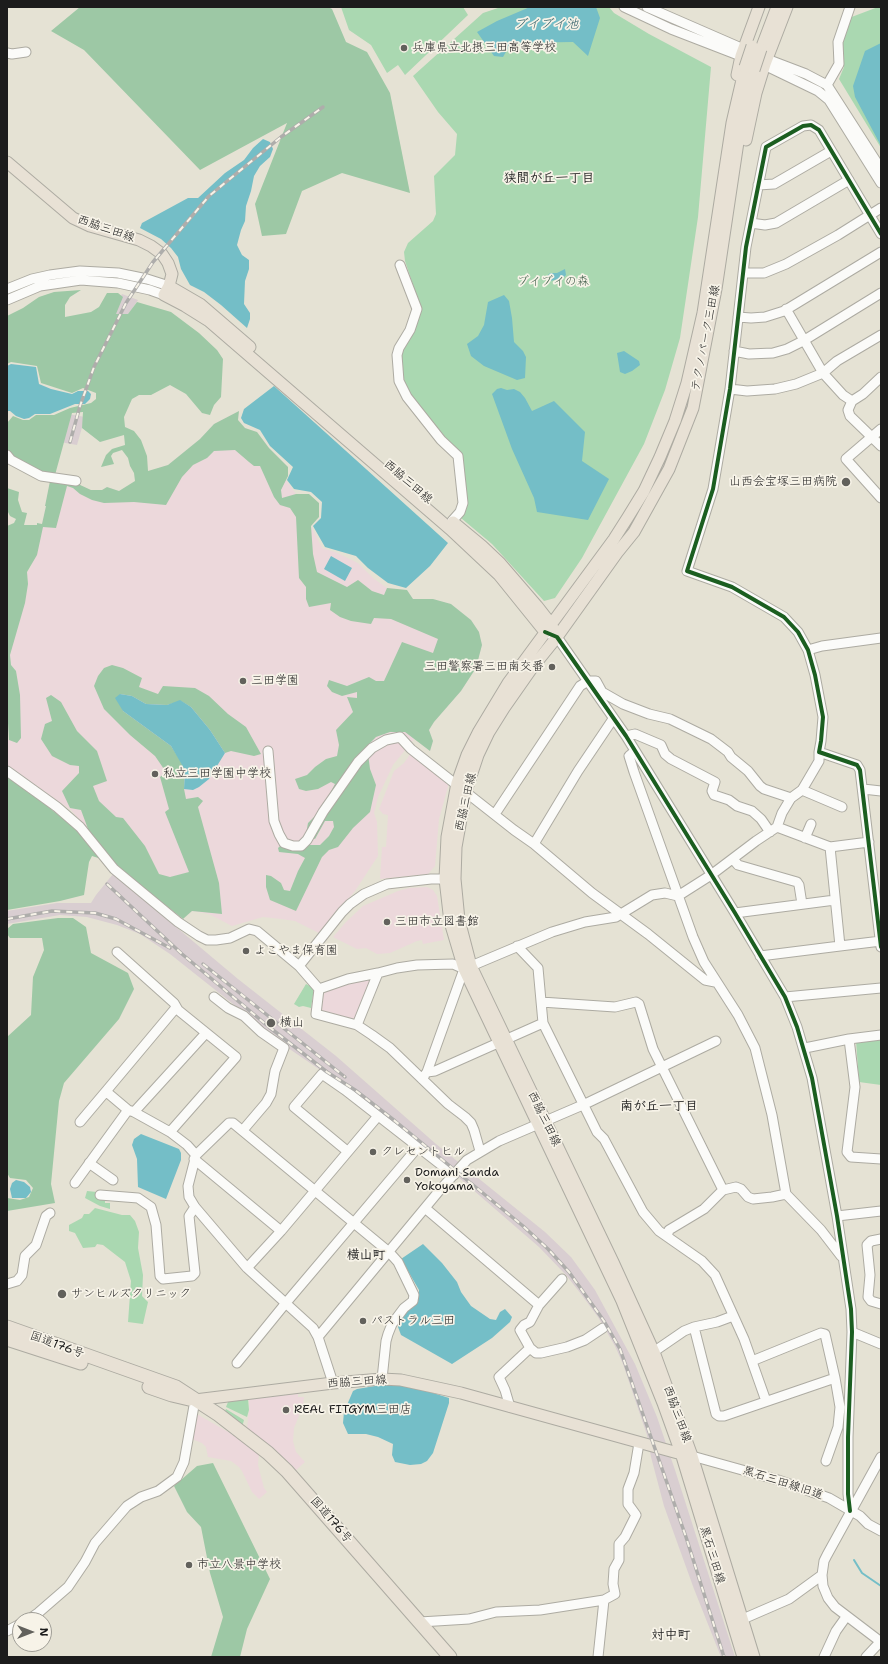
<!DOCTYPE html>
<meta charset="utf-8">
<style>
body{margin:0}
#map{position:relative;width:888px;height:1664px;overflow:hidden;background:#e5e2d4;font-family:"Shantell Sans",sans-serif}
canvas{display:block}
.frame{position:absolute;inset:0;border:8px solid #1c1c1c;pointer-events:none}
.north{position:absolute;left:12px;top:1612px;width:40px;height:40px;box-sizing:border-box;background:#f7f3e8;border:1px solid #9f9d96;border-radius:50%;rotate:90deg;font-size:11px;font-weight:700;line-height:16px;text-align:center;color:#1c1c1c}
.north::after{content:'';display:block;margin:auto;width:14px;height:18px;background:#62615c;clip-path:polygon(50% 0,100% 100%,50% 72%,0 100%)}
</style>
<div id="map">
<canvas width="888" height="1664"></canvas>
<div class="frame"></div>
<div class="north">N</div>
</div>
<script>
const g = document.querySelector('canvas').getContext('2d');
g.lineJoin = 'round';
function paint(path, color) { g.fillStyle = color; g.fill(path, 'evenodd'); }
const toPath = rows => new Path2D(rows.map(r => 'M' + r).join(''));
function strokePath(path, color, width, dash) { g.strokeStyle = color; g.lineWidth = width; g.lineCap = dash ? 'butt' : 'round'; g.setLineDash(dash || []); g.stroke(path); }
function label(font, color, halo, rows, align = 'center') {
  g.font = font + ' "Shantell Sans","Klee One",sans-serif'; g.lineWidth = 3.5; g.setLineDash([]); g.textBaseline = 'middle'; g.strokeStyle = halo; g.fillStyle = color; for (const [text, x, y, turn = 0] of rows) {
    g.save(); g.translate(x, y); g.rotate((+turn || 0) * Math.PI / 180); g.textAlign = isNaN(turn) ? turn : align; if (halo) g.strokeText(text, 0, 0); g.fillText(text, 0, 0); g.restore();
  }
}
paint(toPath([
 [239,411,238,420,245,428,257,432,269,448,288,467,288,476,286,480,296,494,309,494,319,503,319,517,311,526,322,548,335,552,358,563,373,578,387,588,407,590,413,599,433,599,451,604,471,620,479,632,482,645,476,668,461,691,434,722,429,730,433,741,430,751,414,739,393,765,378,797,374,813,377,822,378,856,355,891,319,933,295,921,281,919,263,917,232,926,209,914,192,911,183,919,111,861,94,837,71,810,7,765,7,741,9,740,17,743,16,671,11,665,10,655,28,584,27,572,31,567,46,506,45,506,50,481,78,484,91,490,102,490,107,487,119,491,158,468,168,465,200,439,214,424],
 [411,753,449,783,439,819,435,866,428,874,380,879,382,847,386,847,388,815,383,814,379,809,394,771,404,763],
 [427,887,433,890,437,896,444,940,423,944,422,940,417,941,390,953,377,954,366,948,357,949,333,937,346,922,363,906,398,891,409,888],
 [372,976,356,1022,320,1010,324,994,330,986],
 [298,1394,298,1397,304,1397,303,1406,294,1428,293,1441,296,1452,305,1462,295,1471,247,1429,249,1409,249,1400,250,1398],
 [195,1413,230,1433,259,1453,258,1465,264,1488,267,1492,259,1499,252,1492,242,1471,239,1467,231,1461,208,1457,206,1447,202,1443,192,1439]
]), '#ecd8db');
paint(toPath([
 [122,294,138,300,122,324,103,328],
 [68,414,85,417,77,445,60,442],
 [113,874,238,979,336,1056,436,1144,545,1232,571,1257,595,1290,635,1364,657,1417,675,1470,735,1657,721,1657,694,1589,664,1506,651,1457,647,1435,623,1364,615,1346,598,1317,581,1294,566,1275,539,1247,457,1176,348,1089,291,1050,170,954,140,934,117,925,87,917,60,915,7,924,7,911,57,903,91,903,96,895]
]), '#d9ced1');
paint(toPath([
 [341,7,463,7,468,15,405,75,398,65,387,73,371,45,349,30],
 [501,7,609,7,614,13,649,34,711,67,698,217,680,338,665,390,644,444,582,558,555,598,544,601,492,544,461,518,466,505,463,459,406,389,400,357,419,303,405,261,404,252,408,243,433,221,436,214,434,176,455,155,457,134,438,112,413,76,483,13],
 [878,7,881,7,881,148,839,79,844,67,842,47,849,18],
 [306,984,314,988,311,1008,303,1006,299,1007,294,1004],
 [880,1037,881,1085,859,1082,856,1041],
 [87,1191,97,1192,105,1199,105,1203,110,1203,110,1209,100,1206,85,1198],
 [95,1208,122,1215,130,1215,135,1221,139,1232,138,1248,143,1275,142,1296,148,1302,143,1324,128,1322,131,1281,125,1262,103,1245,97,1244,95,1247,83,1248,75,1233,69,1231,69,1225,82,1218,84,1214,89,1214],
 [248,1399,249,1410,247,1417,226,1407,228,1402],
 [226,1409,244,1420,242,1427,225,1411]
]), '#aad8b1');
paint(toPath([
 [80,7,328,7,332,9,346,42,367,52,390,93,410,193,342,173,302,191,286,234,262,236,255,204,287,123,200,170,84,50,51,31],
 [81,290,70,297,65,305,65,317,91,312,99,307,107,293,118,293,123,297,116,314,128,314,137,302,171,312,199,333,217,350,223,359,221,397,214,405,210,415,202,413,186,394,170,385,151,395,139,395,132,399,124,417,125,427,134,431,141,440,147,456,148,471,168,465,200,439,214,424,239,411,238,420,245,428,257,432,269,448,288,467,288,476,281,490,282,498,296,494,309,494,319,503,319,517,311,526,313,554,317,572,347,587,358,580,372,591,384,595,387,588,407,590,413,599,433,599,451,604,471,620,479,632,482,645,476,668,461,691,434,722,429,730,433,741,430,751,405,732,390,732,376,737,367,746,370,769,376,785,370,812,353,828,338,847,329,850,322,857,296,911,270,900,266,887,266,875,271,876,281,883,284,890,290,891,298,871,305,858,298,854,279,852,278,848,281,845,305,848,309,845,320,845,329,836,334,827,333,821,325,821,315,839,306,834,308,823,321,810,335,784,331,782,318,789,306,791,299,789,295,779,307,775,315,767,326,759,337,756,339,745,336,730,353,712,347,697,357,698,357,692,342,696,332,692,327,686,329,680,347,686,369,677,376,681,384,681,402,642,433,653,438,639,391,619,374,618,371,624,351,621,340,617,330,610,331,603,309,607,306,599,306,587,299,578,296,517,290,508,280,505,274,497,260,466,254,466,249,462,235,450,214,451,207,458,193,465,182,477,166,505,134,502,104,503,92,500,80,494,73,488,67,486,56,528,43,527,37,555,27,572,28,584,25,603,10,655,11,665,16,671,20,695,21,738,17,743,9,740,7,706,7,526,14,523,16,519,10,516,7,510,7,488,19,492,18,500,22,512,27,513,24,525,37,525,37,523,42,524,46,506,45,506,50,481,78,484,91,490,102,490,107,487,119,491,135,481,134,473,130,466,128,458,122,450,113,453,111,456,114,464,101,467,106,455,112,449,125,445,124,435,100,442,82,428,83,412,72,413,55,475,43,475,10,455,7,447,7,423,13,416,23,420,29,420,36,415,54,415,70,408,91,403,96,399,96,393,83,388,72,393,41,383,37,366,11,362,7,364,7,316,23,308,39,297,54,292],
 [112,665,123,668,142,678,139,687,158,694,163,686,195,688,209,696,228,714,246,727,261,754,254,756,231,751,225,753,210,730,191,707,181,701,167,705,146,704,132,696,120,694,123,711,171,746,180,760,185,770,184,789,186,799,198,797,203,801,198,807,219,883,222,914,192,911,183,919,111,862,92,856,89,862,84,895,60,901,7,910,7,777,26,789,77,830,88,829,81,810,70,808,62,791,79,773,79,766,70,765,52,756,41,739,45,724,52,721,46,698,51,695,61,702,77,731,97,751,107,781,93,786,99,801,116,817,123,818,145,846,159,874,170,877,189,872,165,812,169,809,160,777,166,772,155,756,130,735,104,709,94,686,98,676,104,668],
 [58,918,73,918,86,927,91,953,128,973,134,989,119,1019,64,1083,59,1101,51,1184,55,1203,7,1211,7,1198,20,1200,29,1197,33,1188,26,1180,10,1178,7,1173,7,1037,31,1015,33,977,44,950,42,938,10,938,7,934,7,929,13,924],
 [213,1463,270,1579,247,1629,240,1657,211,1657,223,1617,210,1573,201,1527,187,1512,174,1486,197,1466]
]), '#9dc8a5');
paint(toPath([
 [530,7,596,7,600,18,588,56,573,42,511,43,503,57,494,56,477,32,497,21],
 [881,43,881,146,855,97,853,86,865,51],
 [263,139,270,142,273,149,270,157,260,166,254,176,251,191,246,206,245,221,241,230,237,245,242,255,249,260,249,269,245,281,244,304,250,313,250,319,247,328,221,305,204,292,190,285,181,269,178,257,171,248,161,239,140,228,142,223,188,198,198,198,225,173,244,160,253,148],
 [565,269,566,275,563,278,550,281,547,276,550,273,557,273],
 [504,295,509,301,512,318,514,342,523,351,526,357,525,378,517,380,484,366,471,356,467,344,478,336,484,325,488,302],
 [624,351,639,361,640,365,632,371,625,374,620,372,617,353],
 [11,364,36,367,39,384,51,389,72,394,78,391,88,391,91,394,90,399,85,404,75,404,50,414,35,414,29,418,24,419,16,416,10,411,7,411,7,366],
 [274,386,448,543,430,566,406,588,388,583,368,568,356,556,325,547,313,526,321,518,322,502,311,492,294,489,287,480,293,467,270,446,260,430,244,423,241,418,244,409],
 [501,388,507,390,514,389,520,392,525,398,532,411,554,401,585,432,582,461,609,479,588,520,537,512,534,498,512,449,492,394,497,389],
 [331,556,352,568,345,581,324,569],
 [120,694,132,696,146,704,167,705,180,700,191,707,210,730,225,753,209,779,199,787,193,790,184,789,185,770,171,746,123,711,115,698],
 [141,1134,179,1149,181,1153,181,1160,166,1199,138,1187,137,1159,132,1145,134,1139],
 [16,1180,24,1182,30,1187,31,1192,26,1198,12,1198,10,1189,12,1183],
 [423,1244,442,1263,457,1282,461,1292,471,1306,490,1319,496,1320,500,1312,505,1309,512,1317,510,1322,492,1338,452,1364,401,1335,398,1327,398,1320,405,1311,417,1303,419,1296,419,1290,401,1259],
 [387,1384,411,1386,449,1398,449,1403,433,1453,427,1461,421,1464,410,1465,395,1462,392,1455,393,1444,378,1437,366,1434,348,1434,343,1423,344,1412,353,1391,357,1389]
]), '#74bec7');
strokePath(toPath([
 [854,1560,862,1573,881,1586]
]), '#74bec7', 2);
const minor = toPath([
 [624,7,671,29,746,58],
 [647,7,748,51],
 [7,53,12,54,26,52],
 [764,58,806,74,827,85,881,169],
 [760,63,818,91,829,100,881,183],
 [827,85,839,64,838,42,850,7],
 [758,185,774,184,831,151],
 [751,223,765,225,776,223,849,180],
 [881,234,819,130,811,125,803,126,766,147,746,247,730,389,713,489,687,571,732,587,784,617,798,632,808,650,815,675,823,717,821,741,819,752,857,765,860,770,881,947],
 [400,265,417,309,410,330,399,348,397,355,399,381,407,397,441,440,458,456,463,503,460,512,452,521],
 [744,273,764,273,786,264,838,235,881,208],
 [7,289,32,279,50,275,80,271,118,273,147,279,169,286],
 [7,300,40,286,81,280,118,283,150,290,164,295],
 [786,309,823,373,843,395,852,401],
 [738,317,751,318,765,317,784,311,881,252],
 [734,351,749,354,773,353,787,349,803,341,881,293],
 [881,377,863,394,852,401,848,410,850,416,881,446],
 [730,389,747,391,775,389,796,384,823,373,837,361,881,335],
 [881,429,846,459,881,498],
 [7,455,11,460,41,476,76,481],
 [545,632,557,637,626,736,735,913,785,997,797,1027,812,1078,837,1216,851,1309,852,1332,848,1437,848,1494,850,1511],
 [808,650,822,646,881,638],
 [626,736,635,734,661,745,665,754,671,759,715,782,712,791,714,795,729,800,737,806,752,811,761,819,770,832],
 [268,751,274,821,279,834,284,843,293,846,301,846,307,840,323,812,358,762,372,748,386,740,400,737,411,749,514,830,534,844,592,893,648,934,705,980,715,982],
 [635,751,629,756,634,772,693,937,704,962,738,1015,755,1048,772,1115,786,1194,821,1230,841,1256],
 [7,771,57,807,80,827,114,869,178,922,199,936,207,940,216,940,230,938,249,929,257,931,299,966,319,989,316,1014,357,1025,372,1035,390,1048,448,1104,465,1117,471,1123,474,1130,480,1151],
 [863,789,881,791],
 [802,790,842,807],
 [495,814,580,686,588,681,596,681,602,692,623,704,649,714,670,719,711,739,728,752,731,757,748,771,760,786,764,789,791,798],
 [777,827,782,813,791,798,802,790,819,761,819,752],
 [805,838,811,824],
 [534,844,578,771,613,719],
 [830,847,869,842],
 [733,859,738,865,797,882,799,885,802,904],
 [735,913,835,900],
 [517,946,538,968,543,1023,597,1132,604,1139,643,1212,659,1231,702,1261,715,1275,744,1339,766,1401],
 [840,946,881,941],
 [117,952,174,1003,178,1010],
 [299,966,342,912,350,904,364,894,387,884,431,879,452,879],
 [319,989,348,979,378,973],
 [214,997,228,1008,244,1016,261,1032,284,1048,275,1071,271,1094,266,1103,243,1130],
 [785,997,881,988],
 [541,1002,615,1007,636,1002,639,1004,653,1049,723,1190],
 [174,1010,178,1010,236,1057,170,1132,134,1112,128,1110,109,1094,107,1090,174,1010],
 [357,1025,378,973,397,968,417,965,453,964,464,969],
 [849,1039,855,1087,847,1152,851,1157,881,1159],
 [805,1048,849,1039,881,1035],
 [427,1072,435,1071,543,1023],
 [422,1079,427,1072,464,969,552,932,585,922,616,917,652,895,665,893,678,896,711,875,756,841,777,827,830,847,840,946,760,956],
 [134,1112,206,1033],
 [80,1122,107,1090],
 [170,1132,187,1145,196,1155,188,1186,189,1197,195,1207,247,1268,313,1328,318,1337,333,1383],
 [347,1151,294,1107,322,1074,345,1090,454,1175],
 [196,1155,229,1123,233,1123,389,1252,398,1262,414,1295,413,1301,404,1308,392,1324,388,1334,386,1341,382,1379],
 [194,1159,281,1231],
 [89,1163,113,1180],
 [75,1183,128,1110],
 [100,1195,138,1198,151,1207,156,1225,160,1276,163,1279,192,1276,195,1273,189,1216,195,1207],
 [425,1208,539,1305,562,1279],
 [837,1216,881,1211],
 [667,1236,669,1230,704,1209,723,1190,736,1187,741,1189,748,1197,753,1199,772,1197,786,1194],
 [881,1239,871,1241,867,1245,870,1275,868,1297,871,1301,881,1304],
 [247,1268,281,1231,378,1116],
 [7,1284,17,1281,22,1275,25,1256,36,1245,46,1216,50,1213],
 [539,1305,530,1322,524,1325,520,1330,530,1348,536,1353,541,1353,567,1347,585,1340,603,1328],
 [694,1327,716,1414,719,1416,724,1416,835,1378],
 [852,1332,881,1344],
 [318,1337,439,1191,467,1160,499,1141,585,1104,716,1041],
 [649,1355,684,1331,694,1327,717,1322,733,1316],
 [752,1361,821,1333,825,1334,835,1378,840,1407,838,1427,826,1461],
 [237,1363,285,1304,418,1147],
 [510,1407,505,1390,499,1377,530,1348],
 [692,1456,778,1480,829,1498,860,1516,868,1524,881,1531],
 [881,1457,827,1555,824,1561,822,1575,823,1586,828,1598,835,1607,881,1642],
 [28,1620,38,1613,68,1587,85,1562,95,1543,127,1506,141,1497,158,1491,177,1477,184,1462,195,1400],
 [420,1622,469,1619,496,1612,540,1610,604,1600,615,1594,613,1584,614,1569,619,1560,619,1544,625,1537,636,1515,628,1504,628,1489,634,1473,639,1443],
 [736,1622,789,1599,822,1575],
 [7,1631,20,1624],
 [598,1657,604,1600],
 [824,1657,836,1631,846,1617],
 [866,1657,881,1641]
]);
const major = toPath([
 [761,49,777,7],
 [737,75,741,56,759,7],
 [746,140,756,93,765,64,787,7],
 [7,162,73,218,90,226,139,240,151,246,162,254,168,263,172,274,169,286,164,295,185,306,209,321,450,529,499,575,545,632],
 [169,286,200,304,250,347],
 [453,522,482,546,500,563,537,606,551,624,554,630],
 [195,1400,333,1383,382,1379,401,1380,461,1393,685,1455],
 [743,1657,681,1453,663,1403,622,1301,464,969,450,922,445,879,447,837,457,783,467,755,479,731,508,683,614,539,628,517,644,491,660,457,675,421,687,383,703,313,732,123,745,67],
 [754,1657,692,1456,654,1352,613,1262,471,966,459,920,455,879,456,847,466,791,478,755,489,732,504,708,532,668,557,637,617,553,634,532,669,469,693,408,716,289,741,122,754,70]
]);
const highway = toPath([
 [7,1327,176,1387,219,1415,268,1453,287,1471,450,1657],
 [7,1339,81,1363],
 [149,1387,172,1395,189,1399]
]);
strokePath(minor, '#adaba2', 11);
strokePath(major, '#adaba2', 13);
strokePath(highway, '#adaba2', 15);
strokePath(minor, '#fbfbf9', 9);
strokePath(major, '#e8e1d5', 11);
strokePath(highway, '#e8e1d5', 13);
const rail = toPath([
 [70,442,80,406,94,367,126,303,153,262,209,196,281,137,323,107],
 [107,884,182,954,269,1027,327,1072,355,1090,395,1121,523,1226,548,1249,569,1272,604,1321,620,1349,686,1537,724,1657],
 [7,919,52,911,95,913,116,919,170,948],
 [203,964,345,1077]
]);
strokePath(rail, '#aeadab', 3.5);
strokePath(rail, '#f7f3e8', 2, [6]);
const majorBridge = toPath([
 [745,67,752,46],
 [754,70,761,49]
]);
strokePath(majorBridge, '#adaba2', 13, []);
strokePath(majorBridge, '#e8e1d5', 11);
strokePath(toPath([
 [881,234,819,130,811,125,803,126,766,147,746,247,730,389,713,489,687,571,732,587,784,617,798,632,808,650,815,675,823,717,821,741,819,752,857,765,860,770,881,947],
 [545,632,557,637,626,736,735,913,785,997,797,1027,812,1078,837,1216,851,1309,852,1332,848,1437,848,1494,850,1511]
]), '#1b5e20', 4);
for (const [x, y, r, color] of [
 [404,48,4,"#62615c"],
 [846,482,5,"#62615c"],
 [552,667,4,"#62615c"],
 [243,681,4,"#62615c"],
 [155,774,4,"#62615c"],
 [387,922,4,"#62615c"],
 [246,951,4,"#62615c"],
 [271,1023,5,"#62615c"],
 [373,1152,4,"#62615c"],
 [407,1180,4,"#62615c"],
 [62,1294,5,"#62615c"],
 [363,1321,4,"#62615c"],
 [286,1410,4,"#62615c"],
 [189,1565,4,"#62615c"]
]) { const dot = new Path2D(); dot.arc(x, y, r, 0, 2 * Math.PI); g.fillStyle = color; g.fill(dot); strokePath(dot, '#f7f3e8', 1.5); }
label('12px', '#1c1c1c', '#f7f3e8', [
 ["兵庫県立北摂三田高等学校",412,48],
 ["山西会宝塚三田病院",837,482,"right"],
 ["三田警察署三田南交番",544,667,"right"],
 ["三田学園",251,681],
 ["私立三田学園中学校",163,774],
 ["三田市立図書館",395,922],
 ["よこやま保育園",254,951],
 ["横山",280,1023],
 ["クレセントヒル",381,1152],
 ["Domani Sanda",415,1173],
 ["Yokoyama",415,1187],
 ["サンヒルズクリニック",71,1294],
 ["パストラル三田",371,1321],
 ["REAL FITGYM三田店",294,1410],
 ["市立八景中学校",197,1565]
], 'left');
label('12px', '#1c1c1c', '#f7f3e8', [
 ["西脇三田線",106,229,19],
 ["テクノパーク三田線",706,338,-79],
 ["西脇三田線",408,482,41],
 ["西脇三田線",466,802,-77],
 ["西脇三田線",544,1119,64],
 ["国道176号",57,1345,20],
 ["西脇三田線",357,1382,-4],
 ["西脇三田線",677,1414,70],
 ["黒石三田線旧道",783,1483,18],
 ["国道176号",331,1520,49],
 ["黒石三田線",712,1555,73]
]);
label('12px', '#3d5b46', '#f7f3e8', [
 ["ブイブイの森",553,282]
]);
label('italic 13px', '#2e5e66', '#f7f3e8', [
 ["ブイブイ池",546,25]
]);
label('bold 13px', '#1c1c1c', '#f7f3e8', [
 ["狭間が丘一丁目",549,179],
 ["南が丘一丁目",659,1107],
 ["横山町",366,1256],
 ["対中町",671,1636]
]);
</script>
